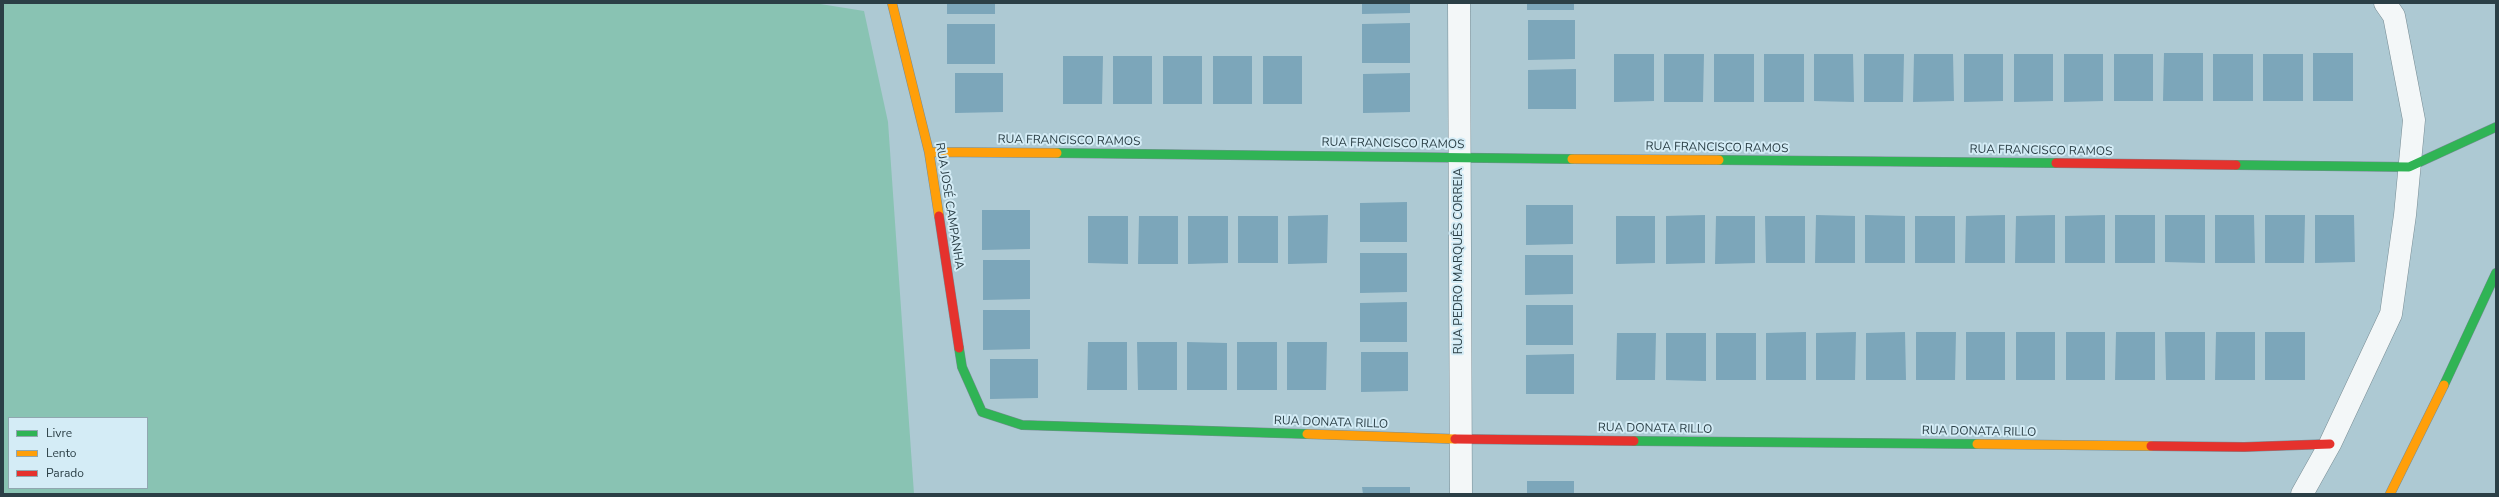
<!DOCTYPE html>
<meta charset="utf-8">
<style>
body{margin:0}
#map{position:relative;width:2499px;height:497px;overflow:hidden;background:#adc9d3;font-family:"Nunito Sans",sans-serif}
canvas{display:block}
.frame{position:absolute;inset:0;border:4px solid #2b3f46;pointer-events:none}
.legend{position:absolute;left:8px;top:417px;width:140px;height:72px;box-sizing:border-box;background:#d4ecf6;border:1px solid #90a7b0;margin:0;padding:5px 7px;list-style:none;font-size:12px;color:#2b3f46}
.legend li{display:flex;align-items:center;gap:8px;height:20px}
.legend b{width:20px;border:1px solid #90a7b0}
</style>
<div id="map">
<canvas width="2499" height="497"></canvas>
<div class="frame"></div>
<ul class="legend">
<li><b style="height:5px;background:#30b455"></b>Livre</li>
<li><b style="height:5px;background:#ff9f0a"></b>Lento</li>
<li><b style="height:5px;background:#e5322d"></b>Parado</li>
</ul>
</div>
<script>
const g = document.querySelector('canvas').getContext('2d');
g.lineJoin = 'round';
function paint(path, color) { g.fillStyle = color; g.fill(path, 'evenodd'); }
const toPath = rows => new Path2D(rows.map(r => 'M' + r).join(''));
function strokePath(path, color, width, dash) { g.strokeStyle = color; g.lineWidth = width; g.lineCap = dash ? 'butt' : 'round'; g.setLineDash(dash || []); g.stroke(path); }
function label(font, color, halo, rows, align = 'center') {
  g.font = font + ' "Nunito Sans",sans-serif'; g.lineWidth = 4; g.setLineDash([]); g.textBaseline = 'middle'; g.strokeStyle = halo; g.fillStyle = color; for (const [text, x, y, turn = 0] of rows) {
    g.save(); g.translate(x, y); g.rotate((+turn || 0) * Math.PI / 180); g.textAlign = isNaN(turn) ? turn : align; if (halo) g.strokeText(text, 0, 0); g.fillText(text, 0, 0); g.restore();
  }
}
paint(toPath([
 [3,3,814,3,864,11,888,122,914,494,3,494],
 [9,418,147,418,147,488,9,488]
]), '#89c3b3');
paint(toPath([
 [947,3,995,3,995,14,947,14],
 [1362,3,1410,3,1410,13,1362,14],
 [1527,3,1574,3,1574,10,1527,10],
 [1528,20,1575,20,1575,59,1528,60],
 [1410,23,1410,63,1362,63,1362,24],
 [947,24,995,24,995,64,947,64],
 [2164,53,2203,53,2203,101,2163,101],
 [2313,53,2353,53,2353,101,2313,101],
 [1614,54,1654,54,1654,101,1614,102],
 [1664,54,1704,54,1703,102,1664,102],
 [1714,54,1754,54,1754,102,1714,102],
 [1764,54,1804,54,1804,102,1764,102],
 [1814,54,1853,54,1854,102,1814,101],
 [1864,54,1904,54,1903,102,1864,102],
 [1914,54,1953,54,1954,101,1913,102],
 [1964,54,2003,54,2003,101,1964,102],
 [2014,54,2053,54,2053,101,2014,102],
 [2064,54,2103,54,2103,101,2064,102],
 [2114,54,2153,54,2153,101,2114,101],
 [2213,54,2253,54,2253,101,2213,101],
 [2263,54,2303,54,2303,101,2263,101],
 [1063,56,1103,56,1102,104,1063,104],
 [1113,56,1152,56,1152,104,1113,104],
 [1163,56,1202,56,1202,104,1163,104],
 [1213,56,1252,56,1252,104,1213,104],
 [1263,56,1302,56,1302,104,1263,104],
 [1576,69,1576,109,1528,109,1528,70],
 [955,73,1003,73,1003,112,955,113],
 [1410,73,1410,112,1363,113,1363,74],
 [1407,202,1407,242,1360,242,1360,203],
 [1526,205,1573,205,1573,244,1526,245],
 [982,210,1030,210,1030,249,982,250],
 [1328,215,1327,263,1288,264,1288,216],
 [1705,215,1705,263,1666,264,1666,216],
 [1816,215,1855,216,1855,263,1815,263],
 [1865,215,1905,216,1905,263,1865,263],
 [2005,215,2005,263,1965,263,1966,216],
 [2055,215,2055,263,2015,263,2016,216],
 [2105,215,2105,263,2065,263,2065,216],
 [2115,215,2155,215,2155,263,2115,263],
 [2165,215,2205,215,2205,263,2165,262],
 [2215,215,2254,215,2255,263,2215,263],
 [2265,215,2305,215,2304,263,2265,263],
 [2315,215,2354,215,2355,262,2315,263],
 [1088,216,1128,216,1128,264,1088,263],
 [1139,216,1178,216,1178,264,1138,264],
 [1188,216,1228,216,1228,263,1188,264],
 [1238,216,1278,216,1278,263,1238,263],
 [1616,216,1655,216,1655,263,1616,264],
 [1716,216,1755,216,1755,263,1715,264],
 [1765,216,1805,216,1805,263,1766,263],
 [1915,216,1955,216,1955,263,1915,263],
 [1360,253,1407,253,1407,292,1360,293],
 [1525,255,1573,255,1573,294,1525,295],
 [983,260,1030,260,1030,299,983,300],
 [1407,302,1407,342,1360,342,1360,303],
 [1526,305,1573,305,1573,345,1526,345],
 [983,310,1030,310,1030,349,983,350],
 [1806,332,1806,380,1766,380,1766,333],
 [1856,332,1855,380,1816,380,1816,333],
 [1905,332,1906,380,1866,380,1866,333],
 [1916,332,1956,332,1955,380,1916,380],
 [1966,332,2005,332,2005,380,1966,380],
 [2016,332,2055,332,2055,380,2016,380],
 [2066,332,2105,332,2105,380,2066,380],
 [2116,332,2155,332,2155,380,2115,380],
 [2165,332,2205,332,2205,380,2166,380],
 [2216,332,2255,332,2255,380,2215,380],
 [2265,332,2305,332,2305,380,2265,380],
 [1617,333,1656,333,1655,380,1616,380],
 [1666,333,1706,333,1706,381,1666,380],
 [1716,333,1756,333,1756,380,1716,380],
 [1088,342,1127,342,1127,390,1087,390],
 [1137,342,1177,342,1177,390,1138,390],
 [1187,342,1227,343,1227,390,1187,390],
 [1237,342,1277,342,1277,390,1237,390],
 [1287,342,1327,342,1326,390,1287,390],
 [1361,352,1408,352,1408,391,1361,392],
 [1574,354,1574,394,1526,394,1526,355],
 [990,359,1038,359,1038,398,990,399],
 [1527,481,1574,481,1574,494,1527,494],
 [1362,487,1410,487,1410,494,1363,494]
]), '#7ca6ba');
const street = toPath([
 [1459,3,1461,494],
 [2302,494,2330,444,2391,314,2405,215,2414,120,2394,16,2385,3]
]);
const fast = toPath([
 [1057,153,1572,159],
 [1719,160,2056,163],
 [2236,165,2409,167,2496,127],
 [959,348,962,367,982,412,1022,425,1307,434],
 [2444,385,2496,273],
 [1634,441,1977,444]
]);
const slow = toPath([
 [892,3,929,152,939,216],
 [929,152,1057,153],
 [1572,159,1719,160],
 [1307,434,1455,439],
 [1977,444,2151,446],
 [2390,494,2444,385]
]);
const jam = toPath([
 [2056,163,2236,165],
 [939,216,959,348],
 [1455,439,1634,441],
 [2151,446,2244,447,2330,444]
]);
strokePath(street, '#778c94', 23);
strokePath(fast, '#778c94', 10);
strokePath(slow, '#778c94', 10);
strokePath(jam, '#778c94', 10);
strokePath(street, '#f3f7f8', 22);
strokePath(fast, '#30b455', 9);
strokePath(slow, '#ff9f0a', 9);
strokePath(jam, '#e5322d', 9);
label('12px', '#2b3f46', '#d4ecf6', [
 ["RUA FRANCISCO RAMOS",1069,141,1],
 ["RUA FRANCISCO RAMOS",1393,144,1],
 ["RUA FRANCISCO RAMOS",1717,148,1],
 ["RUA FRANCISCO RAMOS",2041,151,1],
 ["RUA JOSÉ CAMPANHA",949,206,81],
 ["RUA PEDRO MARQUÊS CORREIA",1459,261,-90],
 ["RUA DONATA RILLO",1331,423,2],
 ["RUA DONATA RILLO",1655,429,1],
 ["RUA DONATA RILLO",1979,432,1]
]);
</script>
